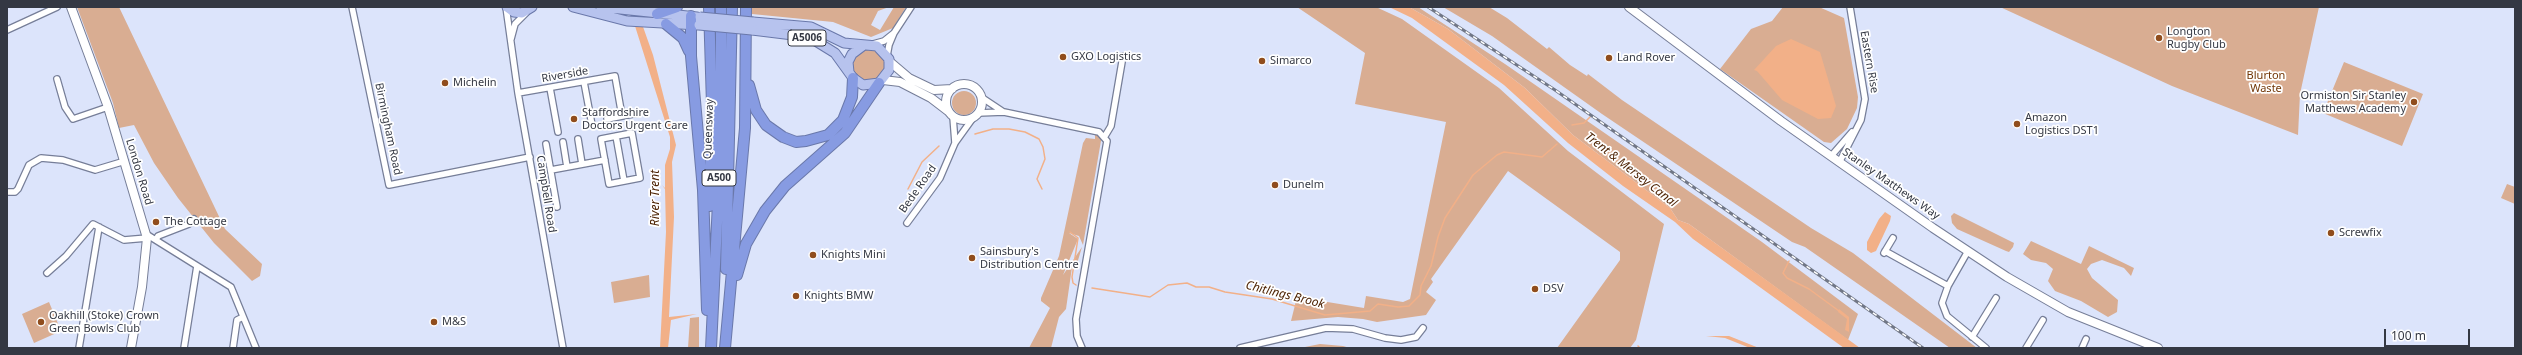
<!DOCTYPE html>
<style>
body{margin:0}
#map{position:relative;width:2522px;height:355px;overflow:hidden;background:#dce4fb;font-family:"Noto Sans",sans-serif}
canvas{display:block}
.frame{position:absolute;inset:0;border:8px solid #343843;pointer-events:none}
.scale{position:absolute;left:2384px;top:329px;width:86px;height:18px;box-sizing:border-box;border:2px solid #343843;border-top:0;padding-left:5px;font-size:12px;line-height:14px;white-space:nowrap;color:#343843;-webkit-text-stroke:3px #fff;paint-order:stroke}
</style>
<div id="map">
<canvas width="2522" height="355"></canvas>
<div class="frame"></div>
<div class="scale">100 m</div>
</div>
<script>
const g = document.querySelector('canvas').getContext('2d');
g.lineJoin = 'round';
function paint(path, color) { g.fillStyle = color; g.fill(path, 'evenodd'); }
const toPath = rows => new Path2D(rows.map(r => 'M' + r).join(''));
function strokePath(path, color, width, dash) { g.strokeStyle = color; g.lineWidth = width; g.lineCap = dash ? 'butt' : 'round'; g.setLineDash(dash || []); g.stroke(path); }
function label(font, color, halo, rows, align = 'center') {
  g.font = font + ' "Noto Sans",sans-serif'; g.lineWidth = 3.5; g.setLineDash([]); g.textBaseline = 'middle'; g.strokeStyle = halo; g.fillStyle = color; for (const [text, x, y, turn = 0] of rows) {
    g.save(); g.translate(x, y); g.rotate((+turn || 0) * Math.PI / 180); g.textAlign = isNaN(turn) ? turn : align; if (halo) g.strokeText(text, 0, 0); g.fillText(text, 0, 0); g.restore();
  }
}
paint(toPath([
 [77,7,119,7,225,229,262,264,260,276,252,281,214,243,178,198,154,163,134,125,119,128,113,103],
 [751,7,889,7,878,11,871,25,880,30,894,7,906,7,893,28,871,37,833,22,752,14],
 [1297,7,1376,7,1402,19,1499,88,1568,151,1664,224,1636,340,1630,348,1557,348,1620,260,1620,252,1508,171,1431,279,1433,282,1426,292,1436,300,1426,315,1377,322,1363,319,1338,317,1291,321,1297,297,1364,308,1366,296,1403,302,1410,299,1446,122,1355,104,1365,53],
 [1409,7,1418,7,1505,64,1762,242,1858,314,1848,340,1689,224,1678,220,1670,208,1573,135,1525,88,1448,29],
 [1443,7,1489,7,1507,18,1547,49,1549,47,1570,65,1587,76,1588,74,1622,100,1811,228,1853,253,1977,348,1950,348,1805,247,1792,242,1602,114,1492,36],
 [1783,7,1819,7,1844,18,1858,97,1857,108,1847,129,1831,143,1824,142,1720,69,1751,29,1772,21],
 [2000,7,2319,7,2300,94,2298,135,2172,86],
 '853 65a16 16 0 1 1 32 0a16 16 0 1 1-32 0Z',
 [2344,62,2423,94,2402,146,2323,113],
 '952 103a12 12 0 1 1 24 0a12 12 0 1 1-24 0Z',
 [1095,135,1102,135,1083,245,1079,236,1069,233,1078,239,1063,275,1082,247,1076,267,1072,267,1066,309,1059,317,1051,348,1029,348,1050,308,1041,301,1041,298,1059,256,1083,143,1086,138,1095,139],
 [2507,184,2515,187,2515,204,2501,198],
 [1954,213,2014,243,2013,247,2009,252,2006,251,1957,229,1952,223,1951,216],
 [2031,241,2081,264,2089,246,2134,268,2131,276,2124,268,2102,260,2091,264,2087,269,2092,278,2118,300,2117,312,2108,317,2081,301,2055,291,2048,281,2053,269,2046,263,2031,260,2023,254],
 [649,275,650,297,614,303,611,282],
 [49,302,61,331,34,343,22,314],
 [699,317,699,348,688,348,690,318],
 [1320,344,1343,346,1350,348,1300,348]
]), '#d9ad92');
paint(toPath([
 [629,7,636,7,653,55,676,145,672,162,674,217,669,317,697,314,671,320,668,348,660,348,666,232,665,189,662,185,665,188,665,165,670,149,670,137],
 [1389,7,1409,7,1448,29,1525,88,1573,135,1670,208,1678,220,1689,224,1860,348,1844,348,1732,267,1693,239,1675,222,1623,186,1568,143,1504,85,1412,18],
 [1791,39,1820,52,1836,106,1831,118,1818,119,1782,100,1757,71,1754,70,1776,46],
 [1885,212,1891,216,1890,221,1876,251,1871,253,1867,250,1867,242,1879,219],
 [1839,309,1849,317,1849,332,1845,330,1847,319,1838,312],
 [1706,336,1729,336,1759,348,1750,348,1725,338]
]), '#f2b088');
strokePath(toPath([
 [1572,125,1584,123,1590,117],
 [975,134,993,129,1009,129,1025,132,1039,139,1043,147,1045,159,1037,179,1042,189],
 [908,189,922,162,939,146],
 [1070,232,1078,238,1072,277,1073,283,1076,285],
 [1789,261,1783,273,1787,278,1809,289,1839,311],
 [1092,288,1150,297,1168,285,1187,283,1196,287,1209,287,1225,292,1272,299,1325,315,1370,311,1378,304,1398,307,1409,306,1420,295,1421,286,1431,266,1438,237,1445,218,1473,175,1497,155,1504,152,1542,157,1557,144],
 [1638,346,1640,348]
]), '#f2b088', 1.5);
const street = toPath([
 [352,7,389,185,530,157],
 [506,7,518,93,563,348],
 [7,30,57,7],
 [894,33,911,7],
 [511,39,515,24,526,13],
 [873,44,884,41,894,33,889,45,887,56],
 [57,79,65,107,73,119,108,107],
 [584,82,592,125],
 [550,88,558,132],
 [518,93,615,76,622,116],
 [981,97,1002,111],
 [978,113,1004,112,1099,132,1107,141,1076,319,1077,336,1082,348],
 [953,117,955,143],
 [607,119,638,113],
 [632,133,640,178,609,184,601,139,632,133],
 [616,136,624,181],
 [1105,136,1111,126,1123,56],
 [578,139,582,164],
 [563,142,567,167],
 [546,144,557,207],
 [1832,155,1852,132],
 [1840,161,1861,120,1865,99,1850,7],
 [551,170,605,160],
 [7,192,15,192,18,189,29,165,41,158,63,160,95,170,125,161],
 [907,223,940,178,955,143,973,118],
 [146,234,231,287,256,348],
 [156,240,158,236,189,224,194,219],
 [1885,251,1948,286],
 [1968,251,1948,286,1942,303,1947,316,1986,348],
 [1884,253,1893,238],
 [47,273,66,256,93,224,124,240,147,238],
 [1972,337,1996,298],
 [79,348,99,227],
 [184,348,197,266],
 [233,348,237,320,243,317],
 [1240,348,1326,328,1353,329,1385,338,1401,340,1416,337,1423,328],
 [2026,348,2043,320],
 [2082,348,2086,339]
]);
const secondary = toPath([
 [71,7,108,107,147,238,142,287,131,348],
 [1629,7,1781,121,1933,228,2007,277,2068,312,2158,348],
 [889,61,909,78,934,90,952,89],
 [883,80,900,82,931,98,948,111],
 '946 102a18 18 0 1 1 36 0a18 18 0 1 1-36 0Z'
]);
const primary = toPath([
 [507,7,514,12,522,13,532,7],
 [573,7,627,21,698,25],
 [601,7,697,17],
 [752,30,801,36,814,40,835,53,853,78,863,85,879,83,889,70,889,59,877,46,844,43,811,27,753,22],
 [849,72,848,62,852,54,864,45]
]);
const highway = toPath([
 [709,7,712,105,710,206],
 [657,14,677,7],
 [691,16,691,56,703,190,707,310],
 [666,24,683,38,689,51],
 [749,85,756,110,766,125,783,137,796,142,806,141,828,135,843,120,852,97,853,78],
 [726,269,732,7],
 [737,275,746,244,765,211,785,186,845,133,879,83],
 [711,348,721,139,721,7],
 [725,348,745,128,746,7]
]);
strokePath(street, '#767e98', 8);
strokePath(secondary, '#767e98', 10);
strokePath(primary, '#6a78aa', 11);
strokePath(highway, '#6a78aa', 12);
strokePath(street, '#fff', 5.5);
strokePath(secondary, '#fff', 8);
strokePath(primary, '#b7c3ee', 9);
strokePath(highway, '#879be2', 10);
const rail = toPath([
 [1428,7,1555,90,1923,348]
]);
strokePath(rail, '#717786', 3);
strokePath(rail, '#fff', 1.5, [4.5]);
const primaryBridge = toPath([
 [700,17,753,22],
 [699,25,752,30]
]);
strokePath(primaryBridge, '#6a78aa', 11, []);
strokePath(primaryBridge, '#b7c3ee', 9);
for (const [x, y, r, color] of [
 [2159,38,4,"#904d1d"],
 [1063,57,4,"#904d1d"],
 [1609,58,4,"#904d1d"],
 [1262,61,4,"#904d1d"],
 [445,83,4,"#904d1d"],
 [2414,102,4,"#904d1d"],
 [574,119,4,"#904d1d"],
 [2017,124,4,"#904d1d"],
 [1275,185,4,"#904d1d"],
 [156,222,4,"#904d1d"],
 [2331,233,4,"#904d1d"],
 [813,255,4,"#904d1d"],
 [972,258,4,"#904d1d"],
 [1535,289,4,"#904d1d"],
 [796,296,4,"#904d1d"],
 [41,322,4,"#904d1d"],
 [434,322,4,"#904d1d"]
]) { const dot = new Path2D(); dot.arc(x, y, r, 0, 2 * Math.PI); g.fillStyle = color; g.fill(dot); strokePath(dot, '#fff', 1.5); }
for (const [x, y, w] of [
 [807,38,38],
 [719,178,34]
]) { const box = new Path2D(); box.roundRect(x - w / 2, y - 8, w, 16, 3); g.fillStyle = '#fff'; g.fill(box); strokePath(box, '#343843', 1); }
label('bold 10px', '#343843', null, [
 ["A5006",807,38],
 ["A500",719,178]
]);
label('11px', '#343843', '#fff', [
 ["Longton",2167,32],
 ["Rugby Club",2167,45],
 ["GXO Logistics",1071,57],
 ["Land Rover",1617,58],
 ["Simarco",1270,61],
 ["Michelin",453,83],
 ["Ormiston Sir Stanley",2406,96,"right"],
 ["Matthews Academy",2406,109,"right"],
 ["Staffordshire",582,113],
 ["Doctors Urgent Care",582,126],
 ["Amazon",2025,118],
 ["Logistics DST1",2025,131],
 ["Dunelm",1283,185],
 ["The Cottage",164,222],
 ["Screwfix",2339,233],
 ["Sainsbury's",980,252],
 ["Distribution Centre",980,265],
 ["Knights Mini",821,255],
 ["DSV",1543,289],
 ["Knights BMW",804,296],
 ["Oakhill (Stoke) Crown",49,316],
 ["Green Bowls Club",49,329],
 ["M&S",442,322]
], 'left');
label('11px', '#343843', '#fff', [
 ["Eastern Rise",1869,62,80],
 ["Riverside",565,75,-10],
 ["Birmingham Road",388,129,78],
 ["Queensway",709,129,-88],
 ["London Road",139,172,73],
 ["Stanley Matthews Way",1891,184,35],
 ["Bede Road",918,189,-55],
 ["Campbell Road",546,194,81]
]);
label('11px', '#723707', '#fff', [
 ["Blurton",2266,76],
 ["Waste",2266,89]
]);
label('italic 12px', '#4e2405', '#fff', [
 ["Trent & Mersey Canal",1631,170,38],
 ["River Trent",656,198,-90],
 ["Chitlings Brook",1285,295,14]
]);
</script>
